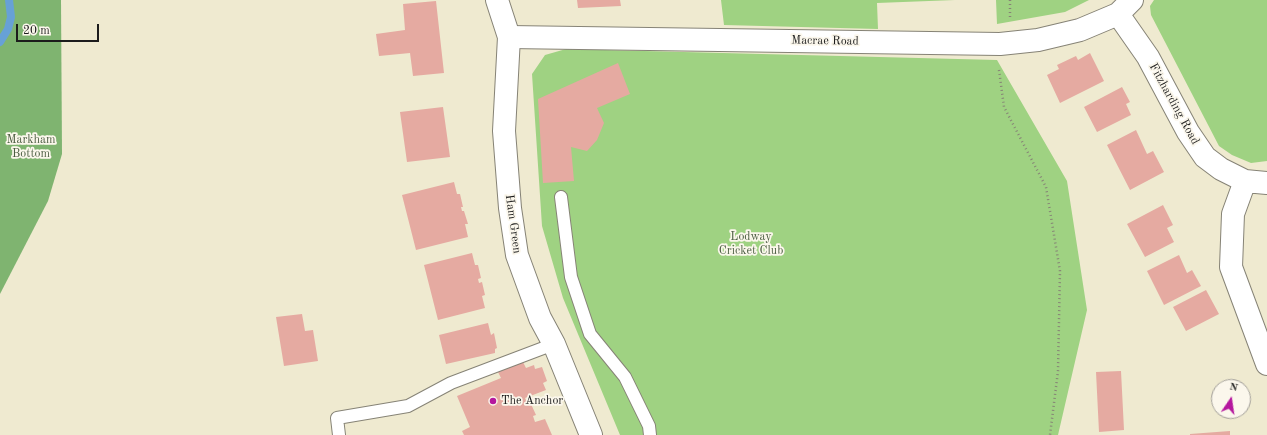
<!DOCTYPE html>
<style>
body{margin:0}
#map{position:relative;width:1267px;height:435px;overflow:hidden;background:#efead0;font-family:"Old Standard TT",serif}
canvas{display:block}
.north{position:absolute;left:1211px;top:379px;width:40px;height:40px;box-sizing:border-box;background:#fbf7ec;border:1px solid #a29f99;border-radius:50%;rotate:13deg;font-size:11px;font-weight:700;line-height:16px;text-align:center;color:#1c1c1c}
.north::after{content:'';display:block;margin:auto;width:14px;height:18px;background:#b5179e;clip-path:polygon(50% 0,100% 100%,50% 72%,0 100%)}
.scale{position:absolute;left:16px;top:24px;width:83px;height:18px;box-sizing:border-box;border:2px solid #1c1c1c;border-top:0;padding-left:5px;font-size:12px;line-height:14px;white-space:nowrap;color:#1c1c1c;-webkit-text-stroke:3px #fbf7ec;paint-order:stroke}
</style>
<div id="map">
<canvas width="1267" height="435"></canvas>
<div class="north">N</div>
<div class="scale">20 m</div>
</div>
<script>
const g = document.querySelector('canvas').getContext('2d');
g.lineJoin = 'round';
function paint(path, color) { g.fillStyle = color; g.fill(path, 'evenodd'); }
const toPath = rows => new Path2D(rows.map(r => 'M' + r).join(''));
function strokePath(path, color, width, dash) { g.strokeStyle = color; g.lineWidth = width; g.lineCap = dash ? 'butt' : 'round'; g.setLineDash(dash || []); g.stroke(path); }
function label(font, color, halo, rows, align = 'center') {
  g.font = font + ' "Old Standard TT",serif'; g.lineWidth = 3.5; g.setLineDash([]); g.textBaseline = 'middle'; g.strokeStyle = halo; g.fillStyle = color; for (const [text, x, y, turn = 0] of rows) {
    g.save(); g.translate(x, y); g.rotate((+turn || 0) * Math.PI / 180); g.textAlign = isNaN(turn) ? turn : align; if (halo) g.strokeText(text, 0, 0); g.fillText(text, 0, 0); g.restore();
  }
}
paint(toPath([
 [721,0,955,0,877,3,878,29,724,25],
 [996,0,1089,0,1065,12,997,24],
 [1154,0,1267,0,1267,161,1251,163,1232,155,1219,146,1151,15,1150,6],
 [566,49,997,60,1067,181,1087,310,1058,435,620,435,563,298,542,226,532,74,545,55]
]), '#9fd282');
paint(toPath([
 [0,0,61,0,62,154,48,201,0,294]
]), '#7fb470');
strokePath(toPath([
 [0,42,8,29,11,17,9,0]
]), '#67a1d6', 8);
paint(toPath([
 [577,0,620,0,621,6,578,8],
 [436,1,444,73,413,76,410,53,379,56,376,34,405,30,403,4],
 [1090,53,1104,81,1060,103,1047,75,1059,69,1057,65,1076,56,1078,60],
 [618,63,630,94,597,108,604,123,597,140,587,151,571,147,574,181,543,183,538,99],
 [1122,87,1130,102,1126,104,1131,115,1097,132,1084,107],
 [443,107,450,157,407,162,400,112],
 [1136,130,1147,154,1153,151,1164,172,1130,190,1107,145],
 [454,182,457,194,460,194,463,207,461,207,462,211,464,211,468,224,465,224,468,237,416,250,402,195],
 [1163,205,1173,225,1167,228,1174,242,1145,257,1127,224],
 [472,253,475,265,478,265,481,278,478,279,479,283,482,282,485,295,482,296,485,308,438,320,424,265],
 [1179,255,1187,273,1192,270,1201,286,1164,305,1147,271],
 [1206,290,1219,314,1186,331,1173,307],
 [302,314,305,331,313,330,318,361,284,366,276,317],
 [488,323,491,335,494,333,497,348,495,349,495,353,446,364,439,335],
 [523,362,526,368,534,365,535,369,542,367,547,381,543,383,546,390,525,398,528,405,531,404,536,415,533,416,535,422,545,419,552,435,464,435,462,431,470,427,457,396,501,378,498,372],
 [1121,371,1124,430,1099,432,1096,372],
 [1230,431,1230,435,1190,435,1190,434]
]), '#e5aaa1');
const lane = toPath([
 [561,197,571,277,590,334,625,377,649,426,650,435],
 [339,435,337,418,408,406,451,383,554,344]
]);
const street = toPath([
 [1118,14,1148,57,1188,132,1205,157,1221,169,1245,181,1267,183],
 [509,37,1000,44,1038,40,1080,30,1118,14,1132,0],
 [1245,181,1233,214,1231,267,1267,364]
]);
const secondary = toPath([
 [497,0,509,37,504,131,510,208,517,255,540,318,554,344,591,435]
]);
strokePath(lane, '#868376', 14);
strokePath(street, '#868376', 24);
strokePath(secondary, '#868376', 24);
strokePath(toPath([
 [1010,17,1010,0],
 [999,70,1004,107,1046,187,1060,271,1058,371,1050,435]
]), '#868376', 2.5, [1, 3]);
strokePath(lane, '#fff', 12);
strokePath(street, '#fff', 22);
strokePath(secondary, '#fff', 22);
for (const [x, y, r, color] of [
 [493,401,4,"#b5179e"]
]) { const dot = new Path2D(); dot.arc(x, y, r, 0, 2 * Math.PI); g.fillStyle = color; g.fill(dot); strokePath(dot, '#fbf7ec', 1.5); }
label('12px', '#1c1c1c', '#fbf7ec', [
 ["Macrae Road",825,41,1],
 ["Fitzharding Road",1174,104,61],
 ["Ham Green",513,224,82]
]);
label('12px', '#4a5c40', '#fbf7ec', [
 ["Markham",31,140],
 ["Bottom",31,154],
 ["Lodway",751,237],
 ["Cricket Club",751,251]
]);
label('12px', '#1c1c1c', '#fbf7ec', [
 ["The Anchor",501,401]
], 'left');
</script>
